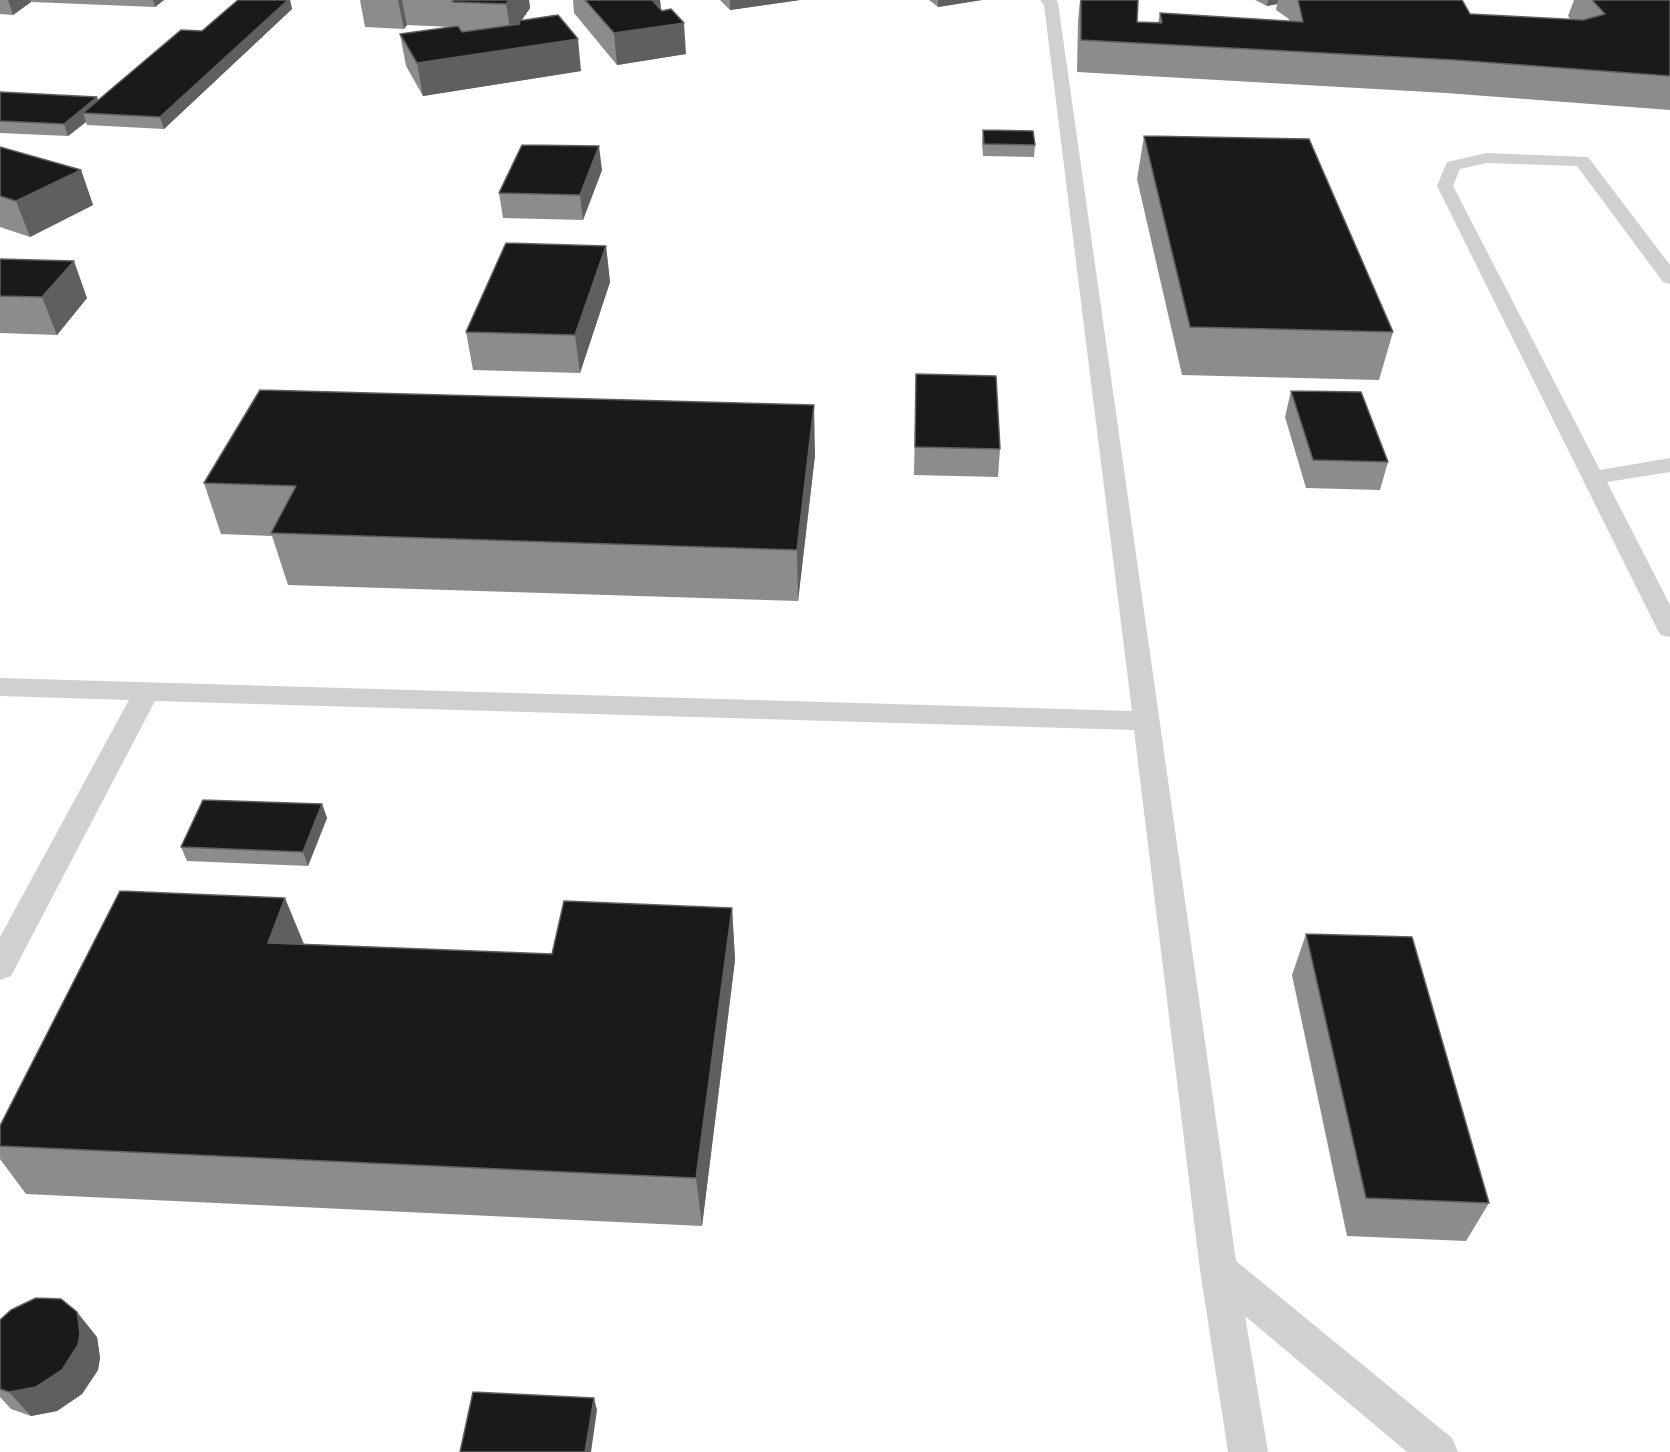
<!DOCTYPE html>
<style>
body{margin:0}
canvas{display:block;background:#fff}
</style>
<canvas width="1670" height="1452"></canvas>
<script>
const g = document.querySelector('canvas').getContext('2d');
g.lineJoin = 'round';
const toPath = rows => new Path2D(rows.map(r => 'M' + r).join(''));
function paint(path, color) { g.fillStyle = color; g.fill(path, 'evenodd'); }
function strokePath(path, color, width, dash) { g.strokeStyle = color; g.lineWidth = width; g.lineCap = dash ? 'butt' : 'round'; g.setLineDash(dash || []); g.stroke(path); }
paint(toPath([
 [1040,0,1056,0,1058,3,1236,1261,1452,1438,1458,1452,1407,1452,1245,1316,1268,1452,1228,1452,1200,1270,1134,730,155,701,11,976,0,980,0,937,129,700,0,696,0,678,1132,711,1044,5,1040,0],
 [1487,153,1588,157,1670,265,1670,284,1663,282,1577,166,1487,163,1460,169,1453,186,1600,470,1670,458,1670,472,1607,482,1670,605,1670,637,1661,635,1657,629,1437,186,1447,162,1487,153]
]), '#d0d0d0');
paint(toPath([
 [0,0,164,0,155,7,31,2,13,15,0,14],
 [238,0,290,0,292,9,164,129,87,125,86,122,68,136,0,133,0,92,98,100,202,31],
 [360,0,529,0,530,8,521,20,581,71,423,96,406,66,400,34,452,27,407,25,404,29,365,27],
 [573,0,660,0,661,10,686,54,617,65,574,13],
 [720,0,800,0,730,10],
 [929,0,982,0,938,7],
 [1080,0,1138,0,1137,22,1158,23,1160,13,1289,21,1289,19,1276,10,1277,4,1267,6,1255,0,1462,0,1470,14,1571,20,1568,16,1574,0,1670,0,1670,110,1446,93,1077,72,1078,21],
 [983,130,1035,145,1034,157,983,156,982,142],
 [1144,136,1393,332,1379,380,1182,375,1137,179],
 [0,147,81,170,93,205,30,237,0,227],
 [602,170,583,220,503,218,499,193],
 [606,246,610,282,580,373,473,370,466,332],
 [0,259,87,298,57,335,0,333],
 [916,374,1000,449,998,477,914,475],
 [1291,391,1388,462,1380,490,1306,488,1285,417],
 [815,455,798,601,288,585,272,536,221,534,204,483],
 [322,804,327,818,308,866,187,861,181,847],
 [732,908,735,960,702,1226,26,1194,0,1159,0,1126,304,944,552,954],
 [1306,934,1489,1203,1466,1241,1347,1236,1292,975],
 [0,1320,97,1337,100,1358,98,1370,82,1394,57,1411,31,1416,11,1409,0,1397]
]), '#8c8c8c');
paint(toPath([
 [8,0,30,0,31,2,13,15],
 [153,0,164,0,155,7],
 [288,0,290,0,292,9,164,129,160,117],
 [398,0,402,0,407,25,404,29],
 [509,0,529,0,530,8,520,23,518,21,519,24,511,35,506,4],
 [645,0,660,0,662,21],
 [730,0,800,0,730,10],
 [938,0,982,0,938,7],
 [1268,0,1278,0,1277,4,1267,6],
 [684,23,686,54,617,65,614,33],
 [578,39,581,71,423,96,417,63],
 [97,97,101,109,83,113,86,122,68,136,64,124],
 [599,146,602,170,583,220,580,195],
 [81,170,93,205,30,237,16,201],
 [606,246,610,282,580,373,575,335],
 [74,261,87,298,57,335,42,297],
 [814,405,815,455,798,601,797,550],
 [322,804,327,818,308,866,303,852],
 [285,898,306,949,268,943],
 [732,908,735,960,702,1226,696,1178],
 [77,1312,97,1337,100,1358,98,1370,82,1394,57,1411,31,1416,9,1392],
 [594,1398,597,1410,591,1452,585,1452]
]), '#5f5f5f');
const building = toPath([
 [238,0,288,0,160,117,83,113,181,30,202,31,238,0],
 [454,0,509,0,506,4,452,2,454,0],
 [585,0,652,0,662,11,671,9,684,23,614,33,585,0],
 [1081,0,1138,0,1137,22,1162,23,1160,13,1303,22,1298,0,1462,0,1470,14,1583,20,1605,14,1592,0,1670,0,1670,76,1455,60,1081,40,1081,0],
 [558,15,578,39,417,63,400,34,458,26,462,32,520,24,518,21,558,15],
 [0,92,97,97,64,124,0,121,0,92],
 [983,130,1033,131,1035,145,984,144,983,130],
 [1144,136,1309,139,1393,332,1190,327,1144,136],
 [522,145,599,146,580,195,499,193,522,145],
 [0,147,81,170,16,201,0,196,0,147],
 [506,243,606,246,575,335,466,332,506,243],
 [0,259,74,261,42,297,0,296,0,259],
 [916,374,996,376,1000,449,915,447,916,374],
 [260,390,814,405,797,550,271,533,296,486,204,483,260,390],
 [1291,391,1361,392,1388,462,1313,460,1291,391],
 [203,800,322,804,303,852,181,847,203,800],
 [120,891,285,898,268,943,552,954,564,901,732,908,696,1178,0,1146,0,1126,120,891],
 [1306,934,1412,937,1489,1203,1366,1198,1306,934],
 [36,1298,61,1299,77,1312,80,1333,78,1345,62,1370,36,1387,9,1392,0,1389,0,1320,11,1310,36,1298],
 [473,1392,594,1398,585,1452,460,1452,473,1392]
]);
paint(building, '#1a1a1a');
strokePath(building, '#5f5f5f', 1.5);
</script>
